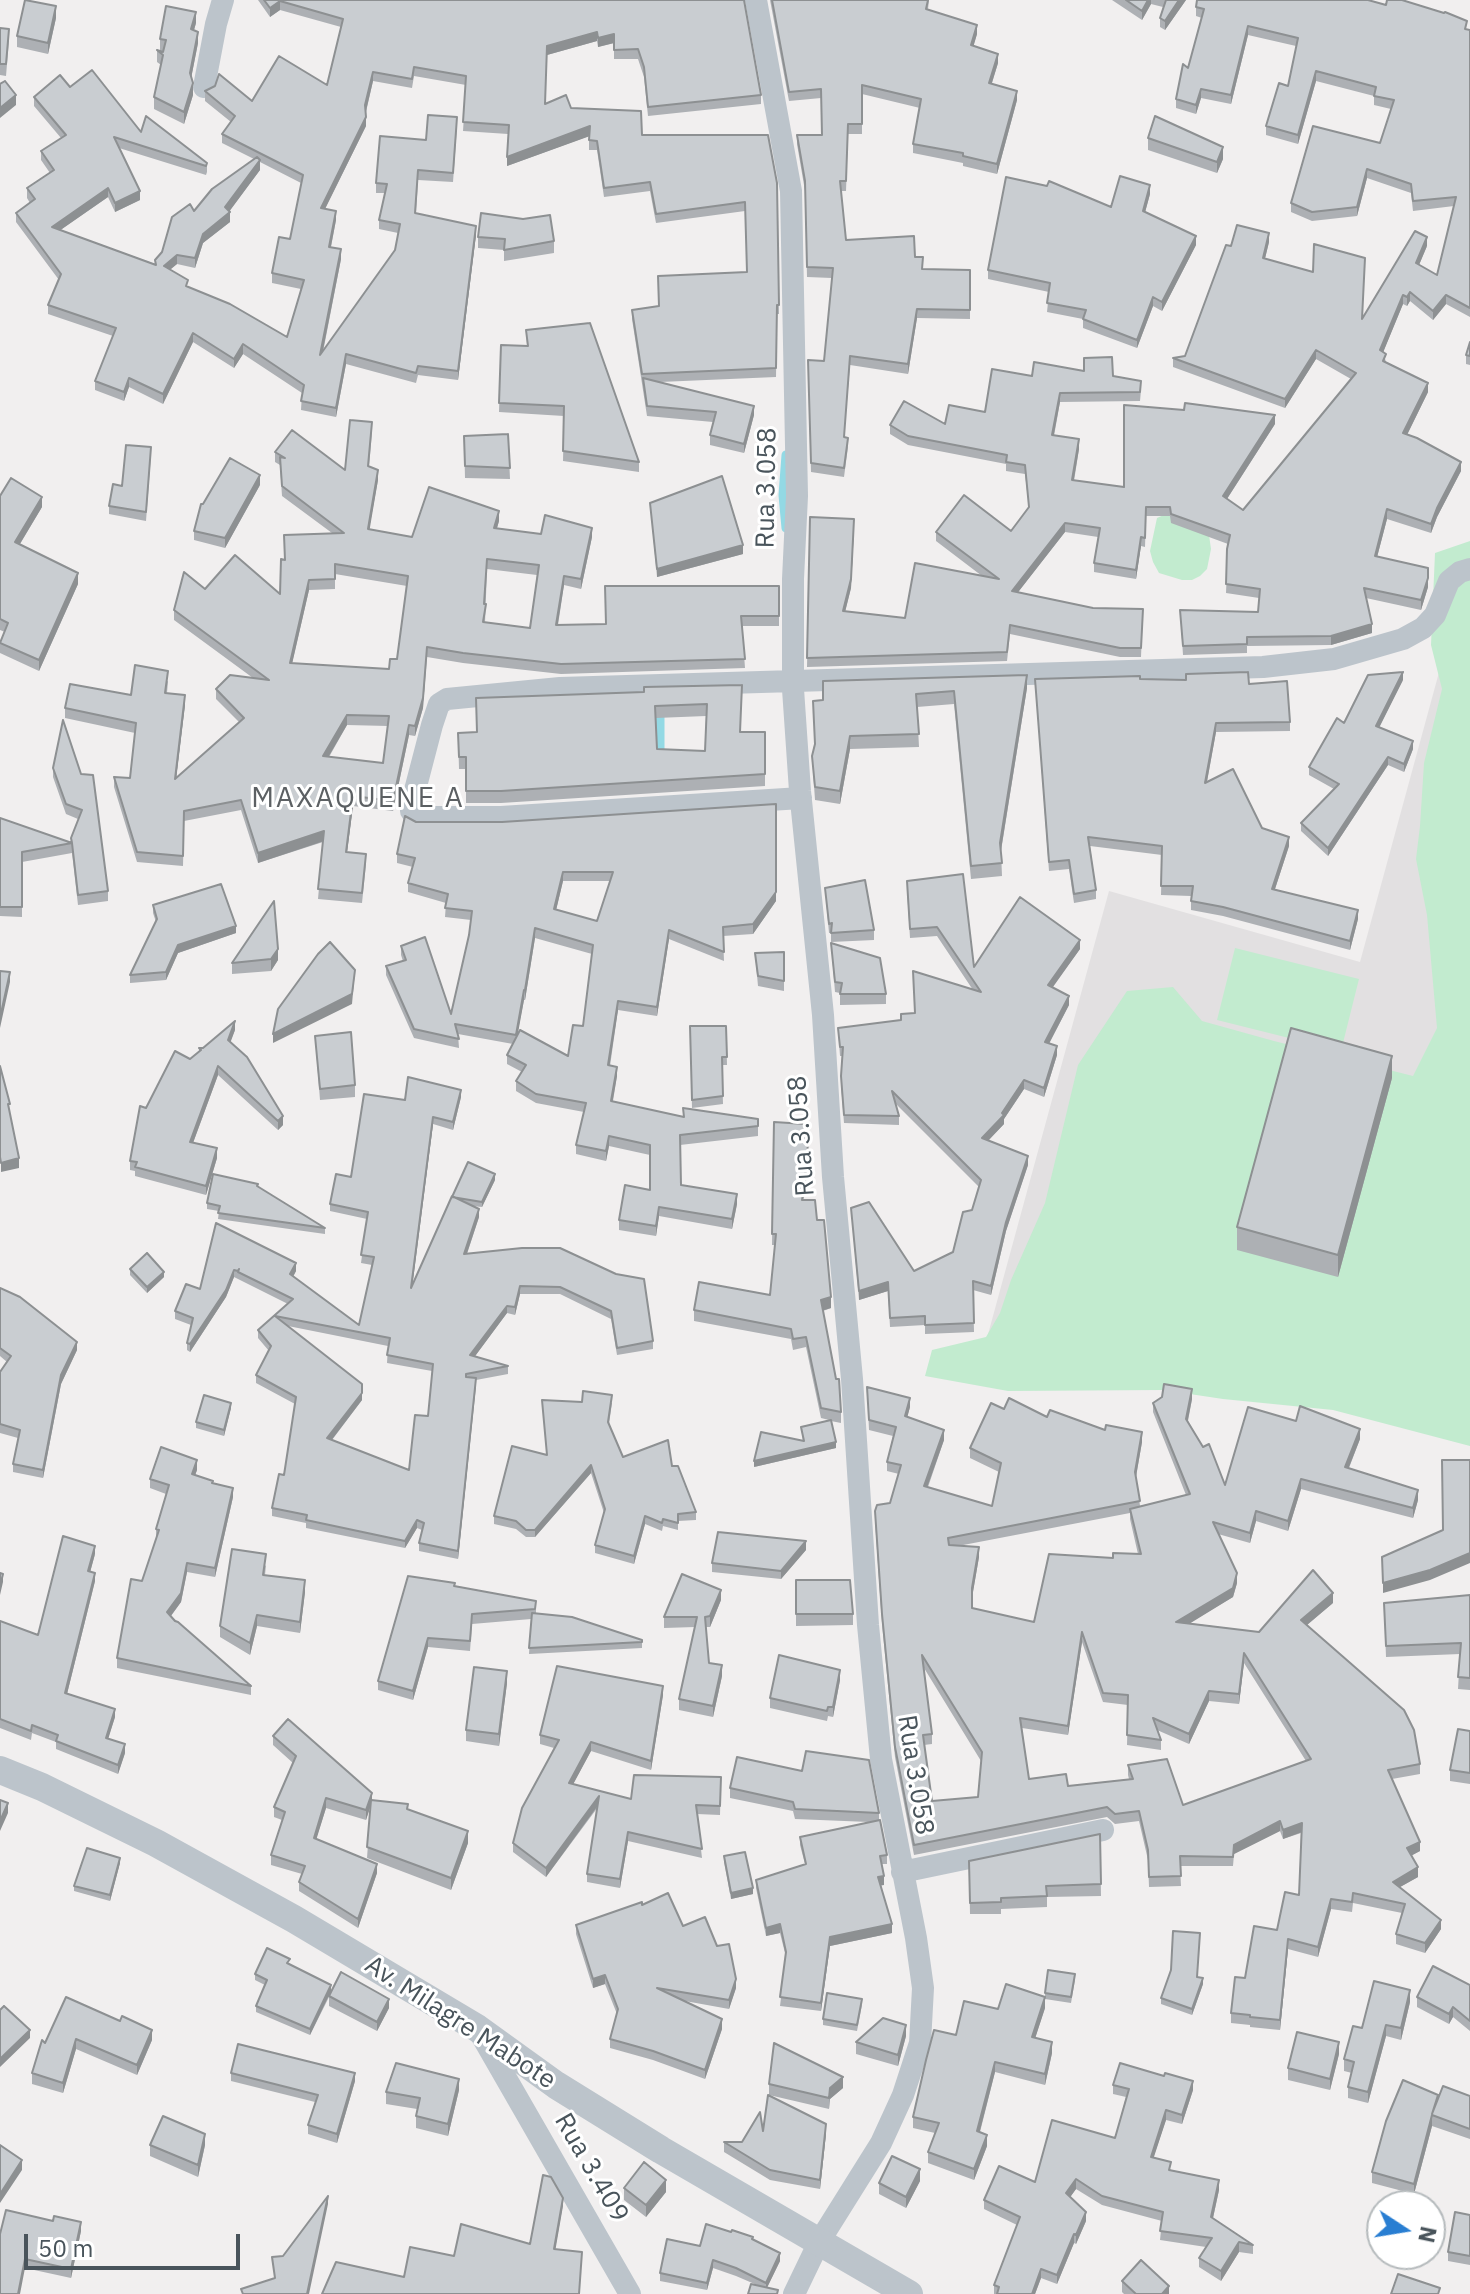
<!DOCTYPE html>
<style>
body{margin:0}
#map{position:relative;width:1470px;height:2294px;overflow:hidden;background:#f1efef;font-family:"IBM Plex Sans",sans-serif}
canvas{display:block}
.north{position:absolute;left:1366px;top:2190px;width:80px;height:80px;box-sizing:border-box;background:#fff;border:2px solid #b6bbbd;border-radius:50%;rotate:102deg;font-size:22px;font-weight:700;line-height:32px;text-align:center;color:#49545b}
.north::after{content:'';display:block;margin:auto;width:28px;height:36px;background:#297ed2;clip-path:polygon(50% 0,100% 100%,50% 72%,0 100%)}
.scale{position:absolute;left:24px;top:2234px;width:216px;height:36px;box-sizing:border-box;border:4px solid #49545b;border-top:0;padding-left:10px;font-size:24px;line-height:28px;white-space:nowrap;color:#49545b;-webkit-text-stroke:6px #fff;paint-order:stroke}
</style>
<div id="map">
<canvas width="1470" height="2294"></canvas>
<div class="north">N</div>
<div class="scale">50 m</div>
</div>
<script>
const g = document.querySelector('canvas').getContext('2d');
g.lineJoin = 'round';
function paint(path, color) { g.fillStyle = color; g.fill(path, 'evenodd'); }
const toPath = rows => new Path2D(rows.map(r => 'M' + r).join(''));
function strokePath(path, color, width, dash) { g.strokeStyle = color; g.lineWidth = width; g.lineCap = dash ? 'butt' : 'round'; g.setLineDash(dash || []); g.stroke(path); }
function label(font, color, halo, rows, align = 'center') {
  g.font = font + ' "IBM Plex Sans",sans-serif'; g.lineWidth = 6; g.setLineDash([]); g.textBaseline = 'middle'; g.strokeStyle = halo; g.fillStyle = color; for (const [text, x, y, turn = 0] of rows) {
    g.save(); g.translate(x, y); g.rotate((+turn || 0) * Math.PI / 180); g.textAlign = isNaN(turn) ? turn : align; if (halo) g.strokeText(text, 0, 0); g.fillText(text, 0, 0); g.restore();
  }
}
paint(toPath([
 [1462,588,1470,1406,981,1360,1109,891,1360,962]
]), '#e2e0e1');
paint(toPath([
 [1166,514,1209,535,1211,549,1207,569,1200,576,1192,580,1182,580,1159,573,1153,562,1150,551,1157,518],
 [1470,541,1470,1446,1333,1410,1223,1399,1163,1390,1008,1391,925,1376,932,1350,986,1337,1000,1313,1011,1280,1045,1203,1078,1065,1127,991,1173,987,1202,1021,1274,1041,1413,1076,1437,1028,1427,915,1416,859,1420,826,1424,763,1442,689,1431,645,1435,553],
 [1235,948,1359,979,1341,1051,1217,1020]
]), '#c2ebcf');
strokePath(toPath([
 [786,528,783,495,786,455],
 [656,754,660,754,660,705]
]), '#93d9e4', 9);
strokePath(toPath([
 [756,0,791,191,797,496,793,579,793,689,800,791,823,1015,833,1177,852,1379,868,1625,881,1759,916,1938,923,1988,920,2043,903,2095,881,2143,819,2242,794,2294],
 [204,87,216,24,223,0],
 [801,798,501,817,416,817,411,811,414,794,432,725,439,704,447,699,560,688,1263,667,1334,659,1403,639,1423,628,1435,615,1449,581,1460,572,1470,569],
 [902,1872,1103,1830],
 [480,2033,630,2294]
]), '#bcc4cb', 22);
strokePath(toPath([
 [0,1770,42,1787,156,1843,294,1919,477,2028,556,2085,661,2150,909,2294]
]), '#bcc4cb', 28);
paint(toPath([
 [258,0,744,0,761,95,761,104,648,116,644,77,638,59,614,59,614,43,598,47,597,41,547,55,545,104,571,108,777,183,779,314,777,314,776,377,660,382,754,415,744,453,710,445,710,435,713,422,647,416,632,319,632,310,659,306,747,272,745,211,656,223,650,191,604,197,597,150,589,150,589,136,507,166,508,134,463,131,466,85,414,76,412,88,373,81,366,112,366,126,325,209,336,220,331,247,341,259,323,352,395,250,398,233,379,229,379,220,385,193,376,193,376,183,426,140,457,127,453,182,418,180,416,213,476,235,458,380,418,375,416,383,346,364,336,417,301,410,302,393,243,354,234,368,193,342,163,404,129,387,124,401,95,390,95,381,113,336,48,314,48,305,59,280,16,222,16,213,30,203,27,198,27,188,50,173,41,160,41,151,61,138,34,106,34,97,70,87,141,132,207,163,207,172,206,175,119,148,140,200,115,212,108,197,60,230,155,264,155,260,194,211,254,159,222,143,222,134,231,122,205,101,205,91,252,101,327,85,341,27,280,10,270,17],
 [260,162,301,183,290,239,272,273,272,283,301,289,287,337,188,287,170,269,177,264,195,268,203,243,230,222,229,211,260,170],
 [770,0,929,0,928,9,977,34,973,46,998,63,992,83,1017,100,997,174,963,166,963,163,913,153,913,144,920,108,862,94,862,134,848,134,846,191,841,191,846,240,915,257,923,269,970,270,970,319,917,318,908,374,850,365,844,437,848,447,844,477,811,472,808,360,824,361,832,278,807,277,805,191,797,144,797,135,822,135,821,98,789,101],
 [1112,0,1186,0,1165,30,1160,27,1160,18,1163,7,1151,4,1142,20],
 [1196,7,1470,30,1470,317,1446,304,1433,320,1410,301,1407,306,1403,304,1383,352,1386,362,1428,392,1407,435,1461,471,1437,517,1431,533,1387,519,1377,557,1428,587,1421,610,1366,598,1372,633,1331,645,1247,646,1247,653,1183,655,1180,610,1258,612,1259,598,1226,593,1228,544,1171,523,1170,516,1146,516,1145,547,1141,546,1136,579,1094,572,1094,563,1098,537,1065,532,1018,592,1093,608,1143,609,1141,657,1120,657,1010,634,1007,661,807,667,810,517,854,528,851,588,845,612,905,618,982,576,936,541,936,532,1011,531,1029,508,1025,474,1006,471,1006,464,908,445,890,434,890,425,945,424,985,412,1032,376,1113,376,1141,390,1140,401,1060,402,1054,436,1079,449,1074,481,1124,487,1275,424,1227,499,1243,510,1351,379,1316,359,1285,408,1173,367,1173,358,1185,356,1231,246,1269,242,1265,258,1363,318,1427,246,1419,265,1437,275,1454,206,1413,211,1411,193,1367,178,1357,216,1312,221,1291,212,1291,203,1380,143,1391,109,1374,105,1374,96,1316,81,1298,144,1266,135,1266,126,1288,86,1296,46,1248,35,1231,104,1201,98,1196,114,1176,108,1176,99,1188,68,1202,18,1196,16],
 [56,18,48,54,17,47,17,36],
 [196,23,194,30,198,43,191,78,193,95,184,124,154,109,154,97,161,65,157,62,157,50,160,51,160,39],
 [0,28,9,40,6,76,0,75],
 [1148,138,1223,159,1217,173,1148,150],
 [1150,194,1145,212,1196,245,1162,311,1153,306,1137,348,1083,328,1083,319,1047,312,1049,292,988,279,988,270,1111,207],
 [478,237,554,241,554,253,504,261,504,250,478,248],
 [526,330,639,462,639,472,563,461,564,416,499,412,501,345,527,346],
 [1470,342,1470,365,1466,364,1466,355],
 [372,432,369,467,378,480,369,529,412,537,499,521,497,528,541,534,592,537,581,589,564,585,558,625,605,624,779,586,779,626,742,626,745,668,561,674,463,663,427,657,423,708,415,736,409,735,393,811,353,806,347,852,366,864,362,903,318,899,323,842,258,863,241,810,184,821,183,866,137,862,114,787,114,777,130,778,135,733,65,718,65,708,131,695,168,681,167,693,185,705,176,778,239,722,216,699,216,689,253,678,174,620,174,610,205,589,280,594,285,560,332,533,282,496,280,465,275,462,275,452,345,470],
 [487,569,537,575,530,628,485,623],
 [335,574,407,586,397,659,389,669,292,663,309,590,335,589],
 [347,725,388,726,383,763,329,757],
 [508,434,510,479,465,478,464,436],
 [151,455,146,521,109,514,109,506],
 [260,485,225,548,194,540,194,531],
 [0,496,42,507,20,544,78,584,39,671,0,653,0,643,5,632,0,630],
 [650,503,743,554,657,577],
 [1035,679,1140,679,1249,684,1290,722,1290,731,1216,732,1207,782,1262,828,1289,846,1275,889,1358,919,1350,950,1223,916,1191,910,1191,896,1161,895,1162,855,1090,846,1096,890,1096,899,1074,903,1069,869,1049,871],
 [1403,680,1379,727,1413,749,1404,772,1388,765,1328,856,1301,831,1301,823,1334,789,1309,775,1309,767,1344,723],
 [823,681,1027,688,1001,851,1002,876,971,879,954,704,917,707,919,747,850,749,840,804,815,800,812,756,823,700],
 [742,685,740,732,765,732,765,786,501,803,466,803,466,769,459,769,458,733,476,732,644,692],
 [706,716,705,751,657,749,656,718],
 [63,720,108,891,108,901,78,905,72,853,22,862,22,917,0,916,0,818,71,843,78,819,66,814,53,777,53,768],
 [416,822,776,901,753,934,723,936,724,961,669,939,657,1016,618,1010,610,1066,617,1076,613,1101,683,1117,683,1108,758,1119,758,1136,680,1145,681,1185,737,1204,732,1229,659,1216,656,1236,619,1230,619,1220,650,1190,650,1155,609,1146,606,1161,576,1154,576,1145,584,1112,536,1103,516,1091,516,1081,522,1072,507,1064,507,1055,513,1044,458,1034,459,1048,414,1038,386,975,386,966,403,961,401,955,401,946,451,1014,469,935,471,920,445,917,446,903,408,892,408,883,413,867,397,863,397,854],
 [563,881,610,881,597,921,556,910],
 [535,938,592,954,583,1026,568,1056,517,1035,524,1000,525,1000],
 [825,888,874,930,874,940,831,942,831,933,829,933],
 [907,890,974,967,1080,949,1052,987,1069,1005,1049,1044,1057,1055,1044,1097,1024,1089,1004,1119,1004,1124,988,1141,1028,1165,1006,1231,991,1295,973,1290,974,1332,925,1334,925,1325,890,1327,888,1291,859,1300,851,1208,914,1271,953,1252,972,1210,979,1187,895,1103,899,1116,899,1125,844,1123,841,1085,842,1056,840,1056,838,1028,901,1020,915,1013,973,990,937,936,910,938],
 [274,901,278,960,271,971,232,974,232,963],
 [153,905,236,933,178,953,166,980,130,983,130,975,156,922,153,913],
 [831,943,886,994,886,1004,840,1005,840,993,835,992],
 [784,952,784,991,758,986,755,953],
 [690,1026,726,1026,727,1065,722,1065,723,1104,692,1108],
 [235,1030,230,1042,283,1125,278,1130,218,1075,193,1143,217,1158,206,1195,135,1176,135,1171,130,1170,130,1161,146,1108,199,1051,199,1048,203,1048],
 [315,1036,355,1085,355,1097,320,1100],
 [1392,1078,1338,1277,1237,1250,1237,1227],
 [461,1097,453,1130,433,1124,412,1285,452,1196,495,1180,482,1207,472,1206,479,1217,467,1254,522,1248,653,1341,653,1349,617,1355,611,1319,560,1294,520,1294,515,1315,507,1313,475,1356,508,1366,508,1374,476,1380,458,1559,419,1551,419,1543,422,1530,417,1528,405,1548,306,1528,306,1523,272,1516,272,1508,284,1475,295,1404,256,1383,256,1375,269,1351,258,1338,258,1330,288,1304,238,1279,238,1278,238,1279,234,1277,226,1297,190,1352,187,1350,187,1343,191,1325,175,1319,175,1311,200,1289,216,1223,296,1271,293,1277,359,1325,372,1265,361,1263,367,1219,330,1211,330,1204,351,1177,405,1100],
 [288,1326,388,1346,387,1363,432,1371,428,1416,409,1470,332,1440,362,1400],
 [774,1122,808,1162,803,1200,831,1308,823,1311,841,1412,841,1423,831,1421,836,1448,754,1467,803,1441,801,1427,829,1420,821,1418,806,1347,793,1350,791,1339,694,1321,694,1310,770,1295,775,1245,772,1245],
 [258,1187,325,1228,325,1234,218,1219,219,1211,207,1209,207,1203],
 [130,1269,164,1277,147,1293,130,1275],
 [0,1288,77,1350,61,1384,43,1478,13,1472,13,1464,18,1438,0,1433,0,1372,7,1362,0,1356],
 [867,1387,910,1407,907,1417,944,1440,928,1487,992,1506,999,1472,970,1458,970,1448,1004,1409,1105,1430,1142,1442,1136,1477,1140,1506,1186,1495,1153,1412,1153,1403,1192,1399,1188,1421,1225,1485,1360,1439,1349,1468,1418,1500,1413,1518,1301,1489,1288,1531,1256,1521,1250,1543,1218,1534,1237,1583,1233,1597,1189,1623,1259,1632,1333,1603,1307,1625,1420,1764,1420,1774,1392,1779,1420,1851,1412,1855,1418,1877,1400,1887,1441,1929,1425,1953,1396,1944,1396,1934,1402,1913,1353,1903,1352,1912,1331,1909,1318,1957,1288,1949,1280,2030,1250,2027,1250,2025,1231,2023,1231,2013,1245,1978,1299,1895,1301,1833,1283,1839,1280,1831,1234,1854,1233,1866,1180,1866,1181,1886,1149,1887,1148,1860,1139,1821,1115,1824,1107,1817,914,1855,895,1757,882,1624,875,1521,875,1511,890,1503,899,1474,887,1471,887,1462,893,1436,869,1430],
 [1130,1513,1130,1519,1138,1554,1113,1558,1034,1622,972,1608,972,1597,979,1557,958,1546],
 [1082,1642,1103,1702,1128,1705,1127,1745,1161,1750,1161,1740,1157,1730,1189,1744,1209,1701,1239,1704,1244,1663,1306,1761,1183,1805,1128,1765,1128,1775,1129,1779,1068,1786,1029,1779,1022,1728,1068,1735],
 [924,1668,981,1761,978,1797,932,1801,924,1745,932,1744,932,1734],
 [542,1400,612,1403,609,1424,623,1457,672,1466,696,1512,696,1520,678,1521,678,1530,663,1526,662,1531,645,1524,634,1564,595,1553,595,1545,604,1513,591,1473,535,1537,526,1537,516,1529,494,1524,494,1516,547,1455],
 [231,1408,224,1436,196,1428,196,1422],
 [197,1470,195,1475,213,1483,233,1497,215,1577,187,1572,181,1602,171,1616,251,1686,251,1695,117,1668,117,1658,156,1539,156,1529,166,1494,150,1488,150,1479],
 [806,1550,781,1579,712,1572,712,1563],
 [95,1554,90,1572,95,1581,67,1694,115,1717,108,1738,125,1753,118,1774,56,1749,56,1742,32,1733,31,1740,0,1728,0,1621,38,1635],
 [266,1565,265,1575,305,1592,300,1633,257,1626,250,1655,220,1637,220,1626],
 [796,1580,853,1614,853,1625,796,1626],
 [454,1586,536,1601,536,1614,642,1640,642,1648,529,1654,531,1619,472,1624,470,1651,428,1647,413,1700,378,1690,378,1681],
 [1470,1595,1470,1690,1458,1689,1460,1654,1386,1657,1384,1603],
 [721,1600,710,1627,706,1627,709,1663,722,1676,713,1717,679,1710,679,1699,695,1627,664,1628,664,1617],
 [840,1680,833,1717,828,1716,827,1721,770,1708,770,1698],
 [507,1683,499,1746,466,1741,466,1730],
 [663,1695,651,1770,591,1751,573,1784,631,1799,721,1777,720,1815,697,1814,702,1858,628,1841,620,1888,587,1882,587,1874,598,1807,546,1877,513,1852,513,1843,554,1748,540,1744,540,1735],
 [1470,1731,1470,1784,1450,1781,1450,1770],
 [273,1736,372,1800,408,1809,468,1843,451,1890,367,1858,371,1803,366,1820,326,1808,316,1839,377,1873,358,1928,299,1891,299,1882,302,1874,271,1865,271,1855,282,1820,274,1817,274,1807,293,1763,273,1745],
 [730,1788,879,1813,879,1820,887,1855,887,1864,882,1864,884,1885,881,1885,892,1933,830,1946,821,2011,780,2006,786,1957,780,1933,766,1936,756,1888,756,1880,805,1864,800,1845,800,1837,869,1822,795,1819,793,1811,730,1798],
 [1100,1834,1101,1896,1047,1897,1047,1907,1001,1909,1001,1914,970,1914,969,1861],
 [724,1856,753,1894,731,1899,724,1862],
 [120,1863,110,1901,74,1891,74,1886],
 [642,1905,683,1926,736,1988,729,2009,685,2001,722,2029,705,2079,653,2060,610,2048,610,2039,617,2014,605,1984,593,1988,576,1934,576,1925],
 [290,1964,331,1991,389,2008,377,2031,329,2006,329,1997,310,2035,256,2012,256,2006,265,1985,255,1980,255,1974],
 [1198,1977,1203,1984,1192,2015,1161,2004,1161,1998],
 [1075,1980,1071,2003,1045,1999,1045,2008,1035,2038,1052,2053,1045,2085,995,2072,980,2132,987,2146,974,2180,928,2163,928,2152,935,2133,913,2128,913,2117,956,2035,998,2009,1045,1997,1045,1993],
 [1470,1985,1470,2031,1453,2017,1449,2024,1417,2007,1417,1997],
 [1410,2002,1401,2040,1386,2036,1368,2103,1348,2098,1348,2087,1352,2073,1344,2071,1344,2059,1362,2028],
 [862,2005,857,2031,823,2025,823,2019],
 [120,2021,152,2040,137,2075,76,2049,63,2093,32,2084,32,2073,45,2043],
 [906,2036,898,2066,856,2054,856,2042],
 [1339,2054,1330,2090,1288,2080,1288,2068],
 [231,2073,355,2081,337,2143,308,2134,308,2125,315,2102,231,2081],
 [769,2084,843,2088,830,2099,829,2109,769,2095],
 [1113,2085,1193,2090,1182,2124,1166,2120,1153,2158,1171,2170,1219,2190,1213,2218,1253,2245,1253,2254,1239,2252,1221,2281,1199,2267,1199,2258,1206,2247,1160,2240,1162,2221,1102,2205,1076,2189,1070,2197,1086,2221,1076,2244,1074,2243,1057,2284,1041,2278,1035,2294,994,2294,994,2285,1017,2225,984,2209,984,2200,1035,2182,1115,2138,1126,2097,1113,2094],
 [459,2090,448,2136,416,2128,416,2116,417,2109,386,2104,386,2092],
 [1470,2096,1470,2139,1432,2126,1414,2194,1372,2183,1372,2172,1438,2100],
 [763,2131,826,2134,820,2189,770,2180,724,2152,724,2142,742,2142],
 [150,2145,205,2145,198,2177,150,2156],
 [920,2181,906,2208,879,2194,879,2183],
 [624,2188,666,2192,646,2217,624,2200],
 [1470,2215,1470,2265,1448,2261,1448,2252],
 [81,2231,71,2278,25,2268,0,2234],
 [753,2240,780,2261,767,2287,778,2294,736,2276,713,2268,707,2290,660,2281,660,2273,700,2246],
 [1122,2281,1169,2294,1124,2294,1122,2292]
]), '#adb0b4');
paint(toPath([
 [1148,0,1151,0,1151,4,1142,20,1142,11],
 [1179,0,1186,0,1165,30,1165,21],
 [280,1,280,10,270,17,270,8],
 [56,6,56,18,48,54,48,43],
 [196,12,196,23,191,40,191,29],
 [977,25,977,34,971,55,971,45],
 [1248,26,1248,35,1231,104,1231,95],
 [198,32,198,43,190,84,190,73],
 [597,32,597,41,547,55,547,46],
 [614,34,614,43,598,47,598,38],
 [998,54,998,63,989,92,989,83],
 [1316,71,1316,81,1298,144,1298,135],
 [373,72,373,81,365,115,365,105],
 [193,83,193,95,184,124,184,112],
 [1201,89,1201,98,1196,114,1196,105],
 [1017,91,1017,100,997,174,997,164],
 [16,95,16,105,0,118,0,108],
 [366,117,366,126,321,217,321,208],
 [590,126,590,136,507,166,507,157],
 [1223,147,1223,159,1217,173,1217,162],
 [260,160,260,170,226,216,230,212,230,222,203,243,195,268,195,258,203,234,225,207],
 [1367,169,1367,178,1357,216,1357,207],
 [1150,185,1150,194,1143,220,1143,211],
 [108,188,108,197,52,236,52,227],
 [140,191,140,200,115,212,115,203],
 [336,211,336,220,329,256,329,247],
 [476,226,476,235,458,380,458,371],
 [1269,233,1269,242,1263,267,1263,258],
 [1196,236,1196,245,1162,311,1162,302],
 [1427,237,1427,246,1416,272,1416,263],
 [341,249,341,259,320,365,320,355],
 [177,255,177,264,164,275,164,266],
 [1410,292,1410,301,1407,306,1407,297],
 [1403,295,1403,304,1380,360,1380,350],
 [1446,295,1446,304,1433,320,1433,311],
 [1153,297,1153,306,1137,348,1137,340],
 [917,309,917,318,908,374,908,364],
 [193,333,193,342,163,404,163,394],
 [243,344,243,354,234,368,234,359],
 [1316,350,1316,359,1285,408,1285,399],
 [346,354,346,364,336,417,336,408],
 [129,378,129,387,124,401,124,392],
 [1428,383,1428,392,1403,443,1403,433],
 [1060,393,1060,402,1052,444,1052,435],
 [754,406,754,415,744,453,744,444],
 [1275,415,1275,424,1223,505,1223,496],
 [1079,439,1079,449,1072,490,1072,480],
 [1461,462,1461,471,1437,517,1431,533,1431,524,1437,508],
 [378,470,378,480,368,539,368,529],
 [260,475,260,485,225,548,225,538],
 [42,497,42,507,15,552,15,542],
 [1387,509,1387,519,1375,565,1375,556],
 [499,511,499,521,494,538,494,528],
 [1065,523,1065,532,1012,600,1012,591],
 [592,528,592,537,581,589,581,579],
 [854,528,851,588,843,620,843,611],
 [1141,537,1141,546,1136,579,1136,570],
 [743,545,743,554,657,577,657,569],
 [78,573,78,584,39,671,39,660],
 [564,576,564,585,556,635,556,625],
 [1428,578,1428,587,1421,610,1421,600],
 [309,580,309,590,290,673,290,663],
 [1372,624,1372,633,1331,645,1331,636],
 [427,647,423,708,415,736,415,726],
 [1403,672,1403,680,1376,734,1376,726],
 [1027,675,1027,688,1000,856,1000,843],
 [185,695,185,705,175,789,175,779],
 [347,715,347,725,323,766,323,756],
 [1216,723,1216,732,1205,792,1205,783],
 [409,725,409,735,393,811,393,801],
 [850,736,850,749,840,804,840,791],
 [1413,741,1413,749,1404,772,1404,764],
 [1388,757,1388,765,1328,856,1328,848],
 [353,796,353,806,346,861,346,852],
 [776,804,776,901,753,934,753,924],
 [324,831,324,841,258,863,258,853],
 [1289,837,1289,846,1272,898,1272,889],
 [563,872,563,881,554,919,554,909],
 [1358,910,1358,919,1350,950,1350,941],
 [236,926,236,933,178,953,166,980,166,972,178,945],
 [535,928,535,938,525,1000,525,990],
 [669,930,669,939,657,1016,657,1007],
 [1080,940,1080,949,1048,994,1048,985],
 [278,949,278,960,271,971,271,959],
 [355,970,352,1004,273,1043,273,1034],
 [10,972,10,982,0,1028,0,1018],
 [524,990,524,1000,516,1044,516,1035],
 [1069,996,1069,1005,1045,1051,1045,1042],
 [618,1001,618,1010,608,1075,608,1065],
 [235,1021,235,1030,228,1049,228,1040],
 [1057,1046,1057,1055,1044,1097,1044,1088],
 [1392,1056,1392,1078,1338,1277,1338,1255],
 [218,1066,218,1075,190,1151,190,1142],
 [617,1067,617,1076,611,1110,611,1101],
 [1024,1080,1024,1089,1004,1119,1004,1124,982,1147,982,1138],
 [461,1090,461,1097,453,1130,453,1122],
 [283,1116,283,1125,278,1130,278,1121],
 [433,1117,433,1124,411,1296,411,1288],
 [609,1136,609,1146,606,1161,606,1151],
 [217,1148,217,1158,206,1195,206,1186],
 [808,1151,808,1162,802,1210,802,1200],
 [1028,1156,1028,1165,1006,1231,991,1295,991,1286,1006,1222],
 [19,1158,19,1168,1,1172,1,1163],
 [495,1174,495,1180,482,1207,482,1202],
 [737,1194,737,1204,732,1229,732,1219],
 [659,1207,659,1216,656,1236,656,1226],
 [479,1209,479,1217,464,1262,464,1254],
 [296,1263,296,1271,290,1282,290,1274],
 [234,1270,234,1277,226,1297,190,1352,190,1344],
 [164,1272,164,1277,147,1293,147,1287],
 [888,1282,888,1291,859,1300,859,1291],
 [520,1286,520,1294,515,1315,515,1307],
 [831,1297,831,1308,821,1311,821,1300],
 [507,1306,507,1313,470,1363,470,1355],
 [77,1342,77,1350,61,1384,43,1478,43,1470,61,1375],
 [476,1378,476,1386,458,1559,458,1551],
 [1192,1389,1192,1399,1186,1429,1186,1419],
 [362,1393,362,1400,327,1446,327,1438],
 [910,1398,910,1407,905,1426,905,1416],
 [231,1403,231,1408,224,1436,224,1430],
 [1360,1429,1360,1439,1345,1477,1345,1467],
 [944,1430,944,1440,924,1496,924,1486],
 [1142,1432,1142,1442,1135,1482,1135,1472],
 [836,1442,836,1448,754,1467,754,1461],
 [197,1460,197,1470,192,1484,192,1474],
 [591,1465,591,1473,535,1537,535,1530],
 [1301,1479,1301,1489,1288,1531,1288,1521],
 [233,1488,233,1497,215,1577,215,1568],
 [1418,1490,1418,1500,1413,1518,1413,1508],
 [1256,1511,1256,1521,1250,1543,1250,1533],
 [645,1516,645,1524,634,1564,634,1556],
 [417,1520,417,1528,405,1548,405,1541],
 [806,1541,806,1550,781,1579,781,1571],
 [95,1546,95,1554,88,1580,88,1571],
 [979,1547,979,1557,972,1598,972,1588],
 [1470,1553,1470,1563,1430,1580,1383,1593,1383,1583],
 [187,1563,187,1572,181,1602,167,1621,167,1612],
 [95,1573,95,1581,65,1702,65,1693],
 [1237,1573,1237,1583,1233,1597,1176,1632,1176,1622],
 [3,1574,3,1582,0,1595,0,1586],
 [305,1580,305,1592,300,1633,300,1622],
 [721,1590,721,1600,710,1627,710,1616],
 [1333,1593,1333,1603,1301,1630,1301,1620],
 [257,1615,257,1626,250,1655,250,1643],
 [1082,1632,1082,1642,1068,1735,1068,1726],
 [428,1638,428,1647,413,1700,413,1691],
 [1244,1653,1244,1663,1239,1704,1239,1694],
 [722,1665,722,1676,713,1717,713,1706],
 [840,1670,840,1680,833,1717,833,1707],
 [507,1671,507,1683,499,1746,499,1734],
 [663,1686,663,1695,651,1770,651,1761],
 [1209,1691,1209,1701,1189,1744,1189,1734],
 [115,1709,115,1717,106,1746,106,1738],
 [591,1742,591,1751,569,1792,569,1783],
 [125,1744,125,1753,118,1774,118,1765],
 [372,1793,372,1802,366,1820,366,1810],
 [599,1796,599,1804,546,1877,546,1868],
 [326,1798,326,1808,314,1847,314,1838],
 [8,1803,8,1813,0,1831,0,1821],
 [1280,1821,1280,1831,1234,1854,1234,1845],
 [1302,1823,1302,1832,1283,1839,1283,1830],
 [468,1831,468,1843,451,1890,451,1878],
 [628,1832,628,1841,620,1888,620,1879],
 [1420,1842,1420,1851,1407,1858,1407,1848],
 [120,1858,120,1863,110,1901,110,1895],
 [377,1864,377,1873,358,1928,358,1919],
 [1418,1867,1418,1877,1393,1891,1393,1882],
 [884,1876,884,1885,878,1886,878,1877],
 [753,1888,753,1894,731,1899,731,1893],
 [1331,1899,1331,1909,1318,1957,1318,1947],
 [1441,1920,1441,1929,1425,1953,1425,1943],
 [780,1924,780,1933,766,1936,766,1928],
 [892,1924,892,1933,830,1946,821,2011,821,2003,830,1937],
 [1288,1939,1288,1949,1280,2030,1280,2020],
 [605,1975,605,1984,593,1988,593,1979],
 [1203,1978,1203,1984,1192,2015,1192,2009],
 [736,1979,736,1988,729,2009,729,2000],
 [331,1985,331,1991,310,2035,310,2029],
 [1410,1990,1410,2002,1401,2040,1401,2028],
 [1045,1997,1045,2008,1032,2048,1032,2037],
 [389,1999,389,2008,377,2031,377,2022],
 [1453,2007,1453,2017,1449,2024,1449,2014],
 [722,2019,722,2029,705,2079,705,2070],
 [906,2025,906,2036,898,2066,898,2055],
 [1386,2025,1386,2036,1368,2103,1368,2092],
 [30,2030,30,2038,0,2067,0,2059],
 [152,2030,152,2040,137,2075,137,2065],
 [76,2039,76,2049,63,2093,63,2083],
 [1052,2042,1052,2053,1045,2085,1045,2074],
 [1339,2042,1339,2054,1330,2090,1330,2079],
 [995,2062,995,2072,977,2142,977,2131],
 [355,2073,355,2081,337,2143,337,2134],
 [843,2077,843,2088,830,2099,829,2109,830,2088],
 [459,2079,459,2090,448,2136,448,2124],
 [1193,2081,1193,2090,1182,2124,1182,2115],
 [1166,2110,1166,2120,1151,2166,1151,2157],
 [1432,2115,1432,2126,1414,2194,1414,2184],
 [826,2124,826,2134,820,2189,820,2180],
 [205,2134,205,2145,198,2177,198,2165],
 [987,2135,987,2146,974,2180,974,2169],
 [22,2160,22,2170,0,2203,0,2194],
 [920,2169,920,2181,906,2208,906,2197],
 [1076,2179,1076,2189,1066,2203,1066,2193],
 [666,2180,666,2192,646,2217,646,2205],
 [1219,2180,1219,2190,1211,2227,1211,2217],
 [328,2196,328,2204,309,2294,307,2294],
 [563,2198,563,2206,554,2258,554,2249],
 [1086,2212,1086,2221,1076,2244,1076,2235],
 [81,2222,81,2231,71,2278,71,2269],
 [1074,2234,1074,2243,1057,2284,1057,2275],
 [1239,2242,1239,2252,1221,2281,1221,2271],
 [780,2253,780,2261,766,2290,766,2283],
 [25,2259,25,2268,20,2294,18,2294],
 [713,2260,713,2268,707,2290,707,2283],
 [1041,2269,1041,2278,1035,2294,1032,2294],
 [1169,2286,1169,2294,1162,2294]
]), '#8d9092');
const building = toPath([
 [25,0,56,6,48,43,17,36,25,0],
 [264,0,744,0,761,95,648,107,644,67,638,49,614,50,614,34,598,38,597,32,547,46,545,104,566,95,571,108,641,111,642,135,768,135,777,183,779,305,777,305,776,368,642,374,632,310,659,306,658,276,747,272,745,202,656,214,650,182,604,188,597,141,589,140,590,126,507,157,509,125,463,122,466,76,414,67,412,79,373,72,365,105,366,117,321,208,336,211,329,247,341,249,320,355,395,250,400,224,379,220,387,184,376,183,380,136,426,140,428,115,457,117,453,173,418,170,415,213,476,226,458,371,418,366,416,373,346,354,336,408,301,401,304,385,243,344,234,359,193,333,163,394,129,378,124,392,95,381,116,328,48,305,61,274,16,213,35,199,27,188,54,170,41,151,66,135,34,97,60,75,70,87,92,70,141,132,146,116,207,163,206,166,114,137,140,191,115,203,108,188,52,227,156,265,155,260,162,252,172,217,190,204,194,211,212,189,257,157,260,160,225,207,230,212,203,234,195,258,177,255,164,266,188,280,186,286,230,304,287,337,304,280,272,273,279,237,290,239,303,175,222,134,235,116,205,91,215,86,219,74,252,101,279,56,327,85,343,19,280,1,270,8,264,0],
 [772,0,928,0,926,9,977,25,971,45,998,54,989,83,1017,91,997,164,963,156,963,153,913,144,921,99,862,85,862,124,848,124,846,181,840,181,846,240,914,236,915,257,923,257,922,269,970,270,970,310,917,309,908,364,850,356,844,437,848,438,844,468,811,463,808,360,824,361,833,268,807,267,805,181,797,135,822,135,821,89,789,92,772,0],
 [1126,0,1148,0,1142,11,1126,0],
 [1166,0,1179,0,1165,21,1160,18,1166,0],
 [1197,0,1368,0,1386,5,1387,0,1402,0,1444,13,1445,12,1467,21,1465,29,1470,30,1470,308,1446,295,1433,311,1410,292,1407,297,1403,295,1380,350,1386,354,1383,361,1428,383,1403,433,1417,438,1461,462,1437,508,1431,524,1387,509,1375,556,1428,568,1428,578,1421,600,1364,588,1372,624,1331,636,1247,637,1247,644,1183,646,1180,610,1258,612,1260,589,1226,584,1227,549,1230,535,1171,514,1170,507,1146,507,1145,538,1141,537,1136,570,1094,563,1100,528,1065,523,1012,591,1093,608,1143,609,1141,648,1120,648,1010,625,1007,652,807,658,810,517,854,519,851,579,843,611,905,618,915,563,999,579,936,532,964,495,1011,531,1029,507,1025,465,1006,462,1007,455,908,436,890,425,904,401,945,424,949,405,985,412,992,369,1032,376,1034,362,1084,371,1084,358,1112,357,1113,376,1141,381,1140,392,1060,393,1052,435,1079,439,1072,480,1124,487,1124,405,1184,410,1185,403,1275,415,1223,496,1243,510,1356,373,1316,350,1285,399,1173,358,1185,356,1226,245,1231,246,1237,225,1269,233,1263,258,1313,272,1314,244,1365,258,1362,319,1415,231,1427,237,1416,263,1437,275,1456,197,1413,201,1411,184,1367,169,1357,207,1312,212,1291,203,1313,126,1380,143,1394,100,1374,96,1376,87,1316,71,1298,135,1266,126,1279,83,1288,86,1298,38,1248,26,1231,95,1201,89,1196,105,1176,99,1183,64,1188,68,1204,9,1196,7,1197,0],
 [166,6,196,12,191,29,198,32,190,73,193,83,184,112,154,97,163,55,157,50,163,52,166,40,160,39,166,6],
 [0,28,9,29,6,64,0,64,0,28],
 [5,81,16,95,0,108,0,84,5,81],
 [1155,116,1223,147,1217,162,1148,138,1155,116],
 [1120,176,1150,185,1143,211,1196,236,1162,302,1153,297,1137,340,1083,319,1086,310,1047,303,1050,283,988,270,1006,177,1047,186,1049,181,1111,207,1120,176],
 [481,213,523,219,550,215,554,241,504,250,505,239,478,237,481,213],
 [590,323,639,462,563,451,564,406,499,403,501,345,528,346,526,330,590,323],
 [1470,342,1470,356,1466,355,1470,342],
 [643,378,754,406,744,444,710,435,716,412,647,406,643,378],
 [350,420,372,422,368,466,378,470,368,529,412,537,429,487,499,511,494,528,541,534,545,515,592,528,581,579,564,576,556,625,606,624,605,586,779,586,779,616,741,616,745,659,561,664,463,653,427,647,423,698,415,726,409,725,393,801,353,796,346,852,366,854,362,893,318,889,324,831,258,853,241,800,184,811,183,856,137,852,114,777,130,778,136,723,65,708,70,684,131,695,135,665,168,671,165,693,185,695,175,779,244,718,216,689,230,675,269,680,174,610,184,572,205,589,235,555,280,594,281,559,285,560,284,535,344,533,282,486,280,457,285,458,275,452,292,430,345,470,350,420],
 [487,559,539,565,530,628,483,622,486,604,484,604,487,559],
 [335,564,408,576,397,659,390,659,389,669,290,663,309,580,335,579,335,564],
 [347,715,389,716,383,763,323,756,347,715],
 [508,434,510,468,465,466,464,436,508,434],
 [126,445,151,447,146,512,109,506,113,484,122,486,126,445],
 [230,458,260,475,225,538,194,531,201,504,203,504,230,458],
 [722,476,743,545,657,569,650,503,722,476],
 [11,478,42,497,15,542,78,573,39,660,0,643,8,623,0,619,0,496,11,478],
 [1248,672,1249,684,1287,681,1290,722,1216,723,1205,783,1233,769,1262,828,1289,837,1272,889,1358,910,1350,941,1223,907,1191,901,1193,886,1161,886,1162,846,1088,837,1096,890,1074,894,1069,860,1049,862,1035,679,1140,676,1140,679,1186,680,1186,674,1248,672],
 [1403,672,1376,726,1413,741,1404,764,1388,757,1328,848,1301,823,1339,784,1309,767,1337,718,1344,723,1368,675,1403,672],
 [1027,675,1000,843,1002,863,971,866,954,691,916,694,919,734,850,736,840,791,815,787,812,756,815,744,813,701,823,700,823,681,1027,675],
 [742,685,740,732,765,732,765,774,501,791,466,791,466,757,459,757,458,733,477,732,476,698,644,692,644,687,742,685],
 [707,704,705,751,657,749,655,706,707,704],
 [63,720,81,774,93,775,108,891,78,895,72,843,22,852,22,907,0,907,0,818,72,843,71,838,82,810,66,804,53,768,63,720],
 [776,804,776,892,753,924,723,927,724,952,669,930,657,1007,618,1001,608,1065,617,1067,611,1101,684,1117,683,1108,758,1119,758,1126,680,1135,681,1185,737,1194,732,1219,659,1207,656,1226,619,1220,625,1185,650,1190,650,1145,609,1136,606,1151,576,1145,586,1103,536,1094,516,1081,526,1065,507,1055,520,1030,568,1056,573,1025,583,1026,593,945,535,928,525,990,524,990,516,1035,455,1024,459,1039,414,1029,386,966,406,960,401,946,425,937,451,1014,469,935,472,911,445,908,448,894,408,883,415,858,397,854,405,816,416,822,502,822,776,804],
 [563,872,613,872,597,921,554,909,563,872],
 [963,874,974,967,1020,897,1080,940,1048,985,1069,996,1045,1042,1057,1046,1044,1088,1024,1080,1002,1113,1004,1115,982,1138,1028,1156,1006,1222,991,1286,973,1281,974,1323,925,1325,925,1316,890,1318,888,1282,859,1291,851,1208,869,1202,914,1271,953,1252,963,1212,972,1210,981,1180,892,1091,899,1116,844,1115,841,1076,843,1047,840,1047,838,1028,901,1020,901,1014,915,1013,913,971,981,992,937,927,910,929,907,881,963,874],
 [865,880,874,930,831,933,832,923,829,924,825,888,865,880],
 [221,884,236,926,178,945,166,972,130,975,157,919,153,905,221,884],
 [274,901,278,949,271,959,232,963,274,901],
 [330,942,355,970,352,994,273,1034,278,1009,318,954,330,942],
 [831,943,880,958,886,994,840,994,842,983,835,982,831,943],
 [784,952,784,981,758,976,755,953,784,952],
 [0,971,10,972,0,1018,0,971],
 [235,1021,228,1040,247,1057,283,1116,278,1121,218,1066,190,1142,217,1148,206,1186,135,1167,137,1162,130,1161,140,1106,146,1108,175,1051,190,1059,201,1050,199,1048,203,1048,235,1021],
 [690,1026,726,1026,727,1057,722,1057,723,1096,692,1100,690,1026],
 [1291,1028,1392,1056,1338,1255,1237,1227,1291,1028],
 [351,1032,355,1085,320,1089,315,1036,351,1032],
 [0,1066,10,1104,8,1104,19,1158,1,1163,0,1157,0,1066],
 [408,1077,461,1090,453,1122,433,1117,411,1288,452,1196,479,1209,464,1254,522,1248,560,1248,616,1274,644,1279,653,1341,617,1348,611,1311,560,1287,520,1286,515,1307,507,1306,470,1355,508,1366,466,1374,466,1377,476,1378,458,1551,419,1543,424,1523,417,1520,405,1541,306,1520,307,1515,272,1508,279,1474,284,1475,296,1397,256,1375,271,1346,258,1330,293,1299,238,1272,239,1269,238,1271,234,1270,226,1290,190,1344,187,1343,193,1318,175,1311,186,1284,200,1289,216,1223,296,1263,290,1274,359,1325,374,1257,361,1255,368,1212,330,1204,336,1174,351,1177,364,1094,405,1100,408,1077],
 [275,1316,390,1338,387,1355,433,1364,428,1416,415,1415,409,1470,327,1438,362,1393,362,1384,275,1316],
 [774,1122,805,1124,808,1151,802,1200,815,1200,817,1220,824,1220,831,1297,821,1300,836,1379,839,1379,841,1412,821,1408,806,1337,793,1339,791,1329,694,1310,699,1282,770,1295,776,1234,772,1234,774,1122],
 [468,1162,495,1174,482,1202,452,1197,468,1162],
 [213,1174,258,1184,257,1186,325,1228,218,1213,220,1206,207,1203,213,1174],
 [147,1253,164,1272,147,1287,130,1269,147,1253],
 [0,1288,20,1297,77,1342,61,1375,43,1470,13,1464,20,1430,0,1424,0,1372,11,1356,0,1348,0,1288],
 [1164,1384,1192,1389,1186,1419,1203,1447,1209,1444,1225,1485,1248,1407,1296,1421,1300,1406,1360,1429,1345,1467,1418,1490,1413,1508,1301,1479,1288,1521,1256,1511,1250,1533,1213,1522,1237,1573,1233,1588,1176,1622,1259,1632,1313,1570,1333,1593,1301,1620,1404,1710,1414,1730,1420,1764,1388,1770,1420,1842,1407,1848,1418,1867,1393,1882,1441,1920,1425,1943,1396,1934,1405,1904,1353,1893,1352,1902,1331,1899,1318,1947,1288,1939,1280,2020,1250,2017,1250,2015,1231,2013,1235,1977,1245,1978,1254,1926,1277,1930,1285,1892,1299,1895,1302,1823,1283,1830,1280,1821,1234,1845,1233,1857,1180,1856,1181,1876,1149,1877,1148,1850,1139,1811,1115,1814,1107,1807,914,1845,895,1747,882,1614,875,1511,877,1505,890,1503,901,1465,887,1462,896,1427,869,1420,867,1387,910,1398,905,1416,944,1430,924,1486,992,1506,1001,1463,970,1448,991,1403,1004,1409,1009,1398,1047,1417,1050,1410,1105,1430,1106,1425,1142,1432,1135,1472,1140,1501,948,1538,949,1545,979,1547,972,1588,972,1608,1034,1622,1049,1554,1113,1558,1113,1553,1141,1554,1130,1509,1190,1494,1153,1403,1162,1397,1164,1384],
 [1082,1632,1103,1693,1128,1695,1127,1735,1161,1740,1153,1718,1189,1734,1209,1691,1239,1694,1244,1653,1311,1759,1183,1805,1167,1759,1128,1765,1133,1779,1068,1786,1066,1774,1029,1779,1020,1718,1068,1726,1082,1632],
 [922,1655,982,1752,978,1797,932,1801,923,1735,932,1734,922,1655],
 [583,1391,612,1395,608,1422,623,1457,668,1440,672,1466,678,1466,696,1512,678,1514,678,1523,663,1519,662,1523,645,1516,634,1556,595,1545,605,1509,591,1465,535,1530,526,1530,516,1521,494,1516,512,1446,547,1455,542,1400,582,1402,583,1391],
 [204,1395,231,1403,224,1430,196,1422,204,1395],
 [831,1420,836,1442,754,1461,761,1432,804,1441,801,1427,831,1420],
 [161,1447,197,1460,192,1474,213,1481,212,1483,233,1488,215,1568,187,1563,181,1593,167,1612,175,1621,178,1622,251,1686,117,1658,131,1579,142,1581,159,1530,156,1529,169,1485,150,1479,161,1447],
 [1442,1460,1470,1460,1470,1553,1430,1570,1383,1583,1382,1557,1443,1530,1442,1460],
 [718,1532,806,1541,781,1571,712,1563,718,1532],
 [63,1536,95,1546,88,1571,95,1573,65,1693,115,1709,106,1738,125,1744,118,1765,56,1741,58,1735,32,1725,31,1731,0,1719,0,1621,38,1635,63,1536],
 [232,1549,266,1554,263,1575,305,1580,300,1622,257,1615,250,1643,220,1626,232,1549],
 [0,1573,3,1574,0,1586,0,1573],
 [682,1574,721,1590,710,1616,705,1617,709,1663,722,1665,713,1706,679,1699,697,1617,664,1617,682,1574],
 [408,1576,455,1583,454,1586,536,1601,535,1609,472,1614,470,1641,428,1638,413,1691,378,1681,408,1576],
 [796,1580,850,1580,853,1614,796,1614,796,1580],
 [1470,1595,1470,1678,1458,1677,1461,1643,1386,1646,1384,1603,1470,1595],
 [532,1613,572,1617,642,1640,642,1642,529,1648,532,1613],
 [779,1655,840,1670,833,1707,828,1707,827,1711,770,1698,779,1655],
 [557,1666,663,1686,651,1761,591,1742,569,1783,631,1799,634,1775,721,1777,720,1806,696,1805,702,1849,628,1832,620,1879,587,1874,599,1796,546,1868,513,1843,522,1808,559,1740,540,1735,557,1666],
 [474,1667,507,1671,499,1734,466,1730,474,1667],
 [288,1719,372,1793,366,1810,326,1798,314,1838,377,1864,358,1919,299,1882,305,1866,271,1855,285,1812,274,1807,296,1756,273,1736,288,1719],
 [1458,1729,1470,1731,1470,1773,1450,1770,1458,1729],
 [806,1751,869,1760,879,1813,795,1809,793,1802,730,1788,737,1757,802,1771,806,1751],
 [0,1800,8,1803,0,1821,0,1800],
 [371,1800,408,1804,407,1809,468,1831,451,1878,367,1847,371,1800],
 [880,1820,887,1855,880,1856,884,1876,878,1877,892,1924,830,1937,821,2003,780,1997,786,1952,780,1924,766,1928,756,1880,806,1864,800,1837,880,1820],
 [1100,1834,1101,1884,1046,1886,1047,1896,1001,1898,1001,1902,970,1903,969,1861,1100,1834],
 [87,1848,120,1858,110,1895,74,1886,87,1848],
 [745,1852,753,1888,731,1893,724,1856,745,1852],
 [668,1893,683,1926,705,1917,717,1946,729,1944,736,1979,729,2000,657,1988,722,2019,705,2070,653,2051,610,2039,618,2009,605,1975,593,1979,576,1925,642,1902,642,1905,668,1893],
 [1173,1931,1200,1933,1197,1977,1203,1978,1192,2009,1161,1998,1171,1970,1173,1931],
 [267,1948,290,1959,287,1963,331,1985,310,2029,256,2006,267,1980,255,1974,267,1948],
 [1433,1966,1470,1985,1470,2021,1453,2007,1449,2014,1417,1997,1433,1966],
 [1048,1970,1075,1974,1071,1997,1045,1993,1048,1970],
 [341,1972,389,1999,377,2022,329,1996,341,1972],
 [1374,1981,1410,1990,1401,2028,1386,2025,1368,2092,1348,2087,1354,2062,1344,2059,1353,2026,1362,2028,1374,1981],
 [1006,1984,1045,1997,1032,2037,1052,2042,1045,2074,995,2062,977,2131,987,2135,974,2169,928,2152,939,2123,913,2117,926,2060,934,2030,956,2035,964,2001,998,2009,1006,1984],
 [827,1993,862,1999,857,2025,823,2019,827,1993],
 [66,1997,120,2021,122,2016,152,2030,137,2065,76,2039,63,2083,32,2073,42,2040,45,2043,66,1997],
 [4,2006,30,2030,0,2059,0,2010,4,2006],
 [883,2018,906,2025,898,2055,856,2042,883,2018],
 [1297,2032,1339,2042,1330,2079,1288,2068,1297,2032],
 [774,2043,843,2077,830,2088,829,2098,769,2084,774,2043],
 [238,2044,355,2073,337,2134,308,2125,318,2095,231,2073,238,2044],
 [396,2063,459,2079,448,2124,416,2116,420,2098,386,2092,396,2063],
 [1120,2063,1164,2076,1165,2073,1193,2081,1182,2115,1166,2110,1151,2157,1171,2162,1169,2170,1219,2180,1211,2217,1253,2245,1239,2242,1221,2271,1199,2258,1212,2238,1160,2231,1163,2212,1102,2196,1076,2179,1066,2193,1086,2212,1076,2235,1074,2234,1057,2275,1041,2269,1032,2294,997,2294,999,2287,994,2285,1020,2217,984,2200,999,2166,1035,2182,1052,2120,1115,2138,1129,2089,1113,2085,1120,2063],
 [1403,2080,1438,2095,1432,2114,1443,2086,1470,2096,1470,2129,1432,2115,1414,2184,1372,2172,1386,2121,1403,2080],
 [768,2095,826,2124,820,2180,770,2170,724,2142,742,2142,760,2112,763,2131,768,2095],
 [163,2116,205,2134,198,2165,150,2145,163,2116],
 [0,2145,22,2160,0,2194,0,2145],
 [892,2156,920,2169,906,2197,879,2183,892,2156],
 [644,2162,666,2180,646,2205,624,2188,644,2162],
 [543,2175,551,2177,563,2198,554,2249,582,2252,579,2294,322,2294,336,2262,404,2277,410,2247,454,2256,461,2224,530,2244,543,2175],
 [328,2196,307,2294,243,2294,241,2289,275,2278,272,2257,283,2256,328,2196],
 [6,2210,53,2221,54,2216,81,2222,71,2269,25,2259,18,2294,0,2294,0,2234,6,2210],
 [1455,2212,1470,2215,1470,2256,1448,2252,1455,2212],
 [706,2224,731,2232,732,2230,753,2237,752,2239,780,2253,766,2283,736,2268,713,2260,707,2283,660,2273,667,2239,700,2246,706,2224],
 [1141,2260,1169,2286,1162,2294,1136,2294,1122,2281,1141,2260],
 [1398,2274,1440,2288,1438,2294,1391,2294,1398,2274],
 [751,2284,778,2290,777,2294,748,2294,751,2284]
]);
paint(building, '#c9cdd1');
strokePath(building, '#8d9092', 2);
label('26px', '#49545b', '#fff', [
 ["Rua 3.058",767,488,-89],
 ["Rua 3.058",802,1136,-94],
 ["Rua 3.058",915,1775,81],
 ["Av. Milagre Mabote",460,2023,33],
 ["Rua 3.409",591,2168,60]
]);
g.letterSpacing = '2px';
label('28px', '#5c6063', '#fff', [
 ["MAXAQUENE A",358,799]
]);
g.letterSpacing = '0px';
</script>
